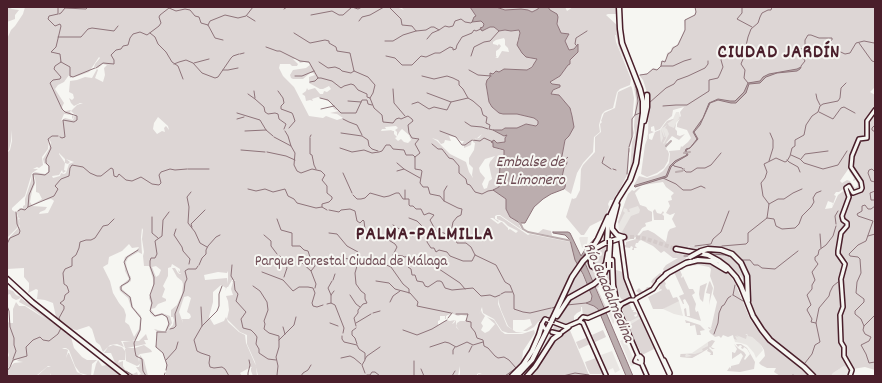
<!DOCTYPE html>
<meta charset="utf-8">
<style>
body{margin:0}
#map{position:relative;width:882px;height:383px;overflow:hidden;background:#f6f6f2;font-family:Dekko,sans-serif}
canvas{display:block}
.frame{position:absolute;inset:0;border:8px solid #4a1f2b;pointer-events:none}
</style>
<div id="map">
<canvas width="882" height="383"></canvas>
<div class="frame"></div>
</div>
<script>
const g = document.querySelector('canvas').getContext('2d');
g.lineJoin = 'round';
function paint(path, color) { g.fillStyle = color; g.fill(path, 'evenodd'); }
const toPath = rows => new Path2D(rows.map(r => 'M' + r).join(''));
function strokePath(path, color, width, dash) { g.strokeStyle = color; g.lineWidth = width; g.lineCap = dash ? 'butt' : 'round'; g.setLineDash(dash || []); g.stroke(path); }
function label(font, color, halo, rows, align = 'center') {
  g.font = font + ' Dekko,sans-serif'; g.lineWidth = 4; g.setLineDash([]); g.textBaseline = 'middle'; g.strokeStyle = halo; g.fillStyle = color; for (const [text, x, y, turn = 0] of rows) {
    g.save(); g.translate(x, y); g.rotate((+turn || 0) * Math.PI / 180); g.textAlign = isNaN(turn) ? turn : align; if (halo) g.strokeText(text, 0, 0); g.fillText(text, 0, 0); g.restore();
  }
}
paint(toPath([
 [676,112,679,112,680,116,676,123,675,131,663,147,661,146,660,130,667,121,673,119],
 [628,194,627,198,635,204,646,207,648,210,652,212,645,223,646,226,642,228,639,233,622,232,619,231,618,222],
 [580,237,588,237,587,245,582,248,579,238],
 [676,301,679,301,683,316,674,314,663,309],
 [613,310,619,321,618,321,617,319,614,320,614,323,613,324,608,312],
 [641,316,643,319,628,326,640,353,638,353,625,324],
 [743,333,752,337,761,345,763,350,756,358,754,353,747,345,741,343,735,342,733,335],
 [623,336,636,364,631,366,620,341,622,340,622,337],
 [708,342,708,346,703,350,703,352,692,358,680,357,680,354,692,353],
 [612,351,620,370,615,373,613,368,607,371,601,355],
 [844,366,847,366,850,368,850,371,846,376,831,376,833,373]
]), '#e9e6e3');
paint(toPath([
 [7,7,12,7,10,8,12,9,19,10,15,15,15,19,7,22],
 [25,7,396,7,404,10,402,8,397,7,470,7,476,16,484,24,483,27,485,30,490,27,494,27,499,31,505,30,511,31,519,30,520,33,517,41,522,53,530,58,537,58,535,63,527,70,504,69,490,76,486,86,489,102,492,107,499,113,503,114,517,114,534,118,538,121,538,124,536,126,526,124,517,128,505,128,498,132,501,135,507,134,505,142,493,143,493,147,504,151,504,155,500,163,499,187,494,190,506,199,506,209,510,217,520,223,523,226,519,225,522,230,500,215,497,215,495,216,495,219,499,221,498,222,493,218,490,218,498,224,501,222,502,222,508,228,508,230,510,229,516,233,518,231,508,226,504,222,497,219,497,216,500,216,528,235,530,234,570,242,578,265,568,281,551,320,547,318,551,312,546,318,538,322,534,327,527,331,523,331,532,325,530,319,524,320,513,320,513,330,508,326,501,310,499,303,499,298,498,304,507,326,516,332,524,333,508,333,502,331,494,319,483,313,482,307,479,315,475,314,479,315,481,310,482,313,485,316,481,323,483,326,481,330,485,333,489,331,495,324,487,317,494,320,501,331,505,334,522,334,534,330,535,333,523,351,522,361,520,363,524,360,523,363,510,376,478,376,478,374,482,374,479,373,477,374,477,376,459,376,460,374,460,366,458,376,258,376,255,362,247,344,247,335,240,332,227,319,229,310,228,301,226,296,233,295,231,289,233,282,232,281,236,281,234,280,232,280,228,287,227,287,225,291,226,288,223,286,221,285,213,292,213,302,209,317,214,325,224,321,226,317,228,322,239,332,245,335,246,343,256,366,257,376,253,376,251,371,251,368,252,368,251,367,240,373,242,376,166,376,166,361,163,353,155,347,157,342,156,331,154,329,166,332,173,325,174,320,173,317,171,317,171,310,177,305,182,294,183,284,182,281,177,277,172,268,175,268,178,273,180,274,181,273,179,273,178,270,180,272,180,269,172,264,171,267,168,268,168,276,163,286,165,289,162,297,166,299,166,301,158,304,155,308,151,309,155,315,162,313,170,316,172,323,168,330,165,331,168,324,168,320,165,316,162,315,154,317,150,313,151,303,149,298,153,286,153,279,149,266,144,266,143,256,144,252,142,239,143,230,142,228,141,237,142,254,138,252,128,258,126,262,127,272,131,277,131,281,122,287,122,289,131,297,133,307,141,316,141,330,136,340,132,341,139,341,146,334,148,340,144,340,146,344,127,348,135,348,144,345,151,350,152,352,140,354,138,356,139,362,140,355,144,360,148,376,128,376,116,365,111,353,104,353,108,347,113,345,122,347,125,351,125,360,119,360,118,363,123,361,123,366,126,371,133,374,137,372,138,375,141,374,136,367,139,367,140,364,137,366,126,361,125,349,126,348,125,348,123,342,131,341,121,341,124,347,117,344,110,345,103,352,100,345,96,342,92,329,89,326,77,330,68,329,66,333,71,337,74,348,82,357,87,360,97,360,92,364,91,376,80,373,75,366,69,350,66,348,64,348,62,349,66,349,68,350,66,358,68,353,69,353,77,372,85,376,51,376,51,373,50,376,37,376,47,367,51,367,48,366,36,376,7,376,7,370,14,363,23,362,17,361,19,359,15,360,7,369,7,360,9,355,7,349,7,320,9,323,13,323,13,309,16,302,19,306,25,306,47,320,32,309,19,302,21,298,56,325,58,322,56,317,53,303,45,300,37,299,38,290,36,289,28,293,29,289,29,283,24,277,24,268,7,269,7,240,20,226,19,219,20,219,17,216,17,211,20,208,23,208,23,206,25,205,25,199,31,181,32,174,35,172,45,174,48,172,48,166,44,163,43,159,49,149,51,142,49,140,48,149,42,157,43,165,39,168,37,167,33,169,38,169,32,173,25,196,12,208,12,210,17,213,20,225,7,238,7,152,8,152,10,150,12,141,11,130,14,129,11,130,11,141,9,150,7,151,7,110,9,111,7,109,7,39,11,30,15,26,23,14],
 [504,38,505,40,505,45,508,48,509,52,502,51,498,58,495,58,497,57,496,56,496,51,499,49,501,46,499,44,497,46,497,45,493,44,493,42,496,40],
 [99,57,100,58,95,64,94,67,98,68,103,64,107,65,104,68,105,75,103,82,95,78,98,70,97,69,92,78,85,77,77,80,70,81,69,92,73,94,74,98,72,100,69,98,71,103,74,106,80,103,83,103,77,105,71,111,75,115,73,120,65,118,61,121,64,114,72,115,72,119,74,117,70,112,71,110,65,111,63,110,62,107,64,103,55,89,58,85,64,82,69,75,70,78,75,77,89,72],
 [293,59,297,59,300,63,304,62,309,63,310,65,306,68,293,70,290,75,291,78,293,79,303,79,310,73,313,73,315,75,309,77,309,83,320,89,323,89,329,86,331,89,327,92,324,91,323,94,320,94,315,88,308,90,307,88,306,91,302,94,305,96,306,101,310,100,313,101,312,99,318,97,324,99,331,103,334,109,339,111,330,113,337,114,343,118,337,120,326,116,323,118,309,116,294,87,283,76,279,68,280,64,290,64,292,66,297,66,298,64],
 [158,117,168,126,169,130,166,126,164,128,165,132,162,131,157,134,153,129,154,123],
 [396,126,398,128,395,130,397,132,397,136,400,131,402,129,409,135,411,140,408,143,404,142,401,139,398,141,395,138,397,137,394,134,394,131,391,131,393,130,381,131,382,129,387,129,386,129,385,127],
 [482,134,479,138,474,139,473,142,475,143,474,150,469,158,469,164,473,168,472,175,473,178,469,172,466,162,450,154,437,141,432,138,438,140,441,144,444,143,445,140,451,141,449,136,456,137,461,141,464,141,462,144,464,146,464,148,471,145,472,139,476,139],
 [59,153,65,159,65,163,68,164,70,162,66,159,74,162,69,164,66,173,64,174,61,173,60,176,53,178,52,176,59,175,62,170,63,173,66,171,64,170,65,163,59,154],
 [495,156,490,162,489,165,492,179,489,181,487,188,484,189,482,184,485,178,480,172,479,168,485,159],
 [34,176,35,178,36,183,36,192,39,193,42,199,32,205,30,202,32,191,35,184],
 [51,199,53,200,54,201,48,213,39,214,40,212,45,210,47,207,32,206,41,201],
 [129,244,132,248,139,247,137,250,125,257,124,260,125,271,129,279,119,287,120,291,128,298,131,307,140,318,139,329,134,337,129,325,125,322,126,315,124,309,119,303,113,293,110,281,103,267,108,264,109,257,122,251],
 [156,266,161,270,159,275,156,277,152,267],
 [228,271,228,284,227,278,205,280,204,275,218,272,227,273],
 [188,296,191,298,187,312,190,314,191,317,189,319,182,319,183,323,179,312,184,297],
 [451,313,458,316,461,315,468,316,465,321,460,321,457,323,456,326,459,330,456,327,456,320,454,323,452,324,455,320,450,321,446,320,438,325,438,321,440,320,440,316,445,316,445,319,446,319,446,316,450,314,449,318],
 [496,7,544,7,532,12,528,10,505,10],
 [548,7,565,7,567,11,573,7,617,7,617,14,608,14,606,15,618,26,619,43,625,62,619,48,616,35,615,35,616,42,631,79,630,85,620,89,617,92,613,108,605,111,602,114,599,125,600,132,594,137,593,152,583,163,577,173,571,194,564,189,565,187,562,177,564,168,565,165,566,158,560,164,558,163,562,156,565,140,569,136,572,130,572,116,571,111,559,95,551,94,551,92,554,90,560,87,552,84,550,82,560,76,575,54,574,49,569,50,565,41,569,35,561,33,559,29,555,14,550,10],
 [695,7,875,7,875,87,870,92,875,95,875,108,866,121,866,136,859,138,851,155,849,168,840,181,842,183,847,180,850,181,855,188,858,186,856,180,853,181,854,178,849,171,850,167,859,180,861,189,854,192,848,185,847,186,839,192,836,192,834,195,836,196,832,207,833,203,828,201,825,209,832,208,838,195,846,189,848,196,842,214,846,225,841,231,836,251,838,256,843,263,840,280,842,307,839,317,843,349,843,357,849,365,850,368,844,366,833,373,831,376,816,376,800,361,766,333,759,323,753,309,750,298,750,279,747,268,741,259,726,249,718,248,698,251,687,250,690,246,711,245,711,244,689,246,686,249,676,248,676,253,707,259,685,262,689,259,688,256,650,290,638,295,639,293,636,291,639,288,642,291,644,291,647,287,650,287,653,284,651,282,653,279,660,273,662,274,664,271,663,269,666,265,678,258,673,258,664,251,661,253,653,246,641,240,639,241,638,243,636,243,635,246,637,248,634,248,634,250,632,250,633,247,631,246,630,248,623,247,623,245,626,245,626,242,636,239,643,231,648,230,654,233,666,242,668,232,670,229,676,227,672,219,675,213,670,215,666,213,670,206,668,201,672,200,671,196,674,193,666,187,663,182,643,185,635,188,634,185,639,176,647,178,657,175,663,171,669,163,670,154,669,151,680,150,681,146,682,147,688,142,691,138,687,130,677,127,677,124,680,118,676,123,675,129,677,131,677,135,680,136,685,134,679,140,672,136,666,143,668,144,666,149,668,151,669,154,668,161,664,168,657,173,647,177,641,174,645,145,649,134,649,139,652,140,655,132,660,130,661,143,663,138,661,129,664,137,665,137,663,129,666,138,663,143,664,144,669,134,667,129,665,128,667,125,664,127,662,128,667,121,673,119,674,119,667,124,668,124,669,126,674,128,676,123,680,116,681,117,680,112,684,107,673,110,672,116,666,121,660,129,655,131,654,126,651,127,651,131,654,132,649,134,646,140,648,134,649,99,643,80,639,75,648,73,653,68,657,69,660,67,661,61,666,60,667,53,671,51,672,47,677,45,685,29,684,20,694,15,696,11],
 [626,63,637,85,641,104,640,125,639,129,640,129,636,154,632,171,630,169,632,142,635,135,634,126,636,99,632,76],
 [631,86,632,88,634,98,632,126,634,133,630,147,628,147,630,149,630,152,628,153,628,156,629,160,628,173,618,193,617,193,613,200,610,200,608,204,609,207,605,217,602,220,590,226,584,235,581,235,566,217,572,198,573,199,576,198,580,190,581,169,583,165,595,152,595,137,601,132,600,124,602,122,601,121,604,113,615,108,618,92],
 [875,111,875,370,865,367,853,369,845,356,842,341,841,318,842,279,845,266,848,262,845,258,847,262,846,264,845,261,840,254,839,249,843,233,847,222,843,217,851,194,850,192,852,194,863,188,852,167,853,155,860,139,867,140,870,138,867,123],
 [641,187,635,193,640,205,646,207,648,210,652,212,652,221,645,223,646,226,642,228,636,237,623,242,621,241,624,240,624,236,620,234,622,232,631,216,639,213,640,210,638,206,629,209,630,212,628,212,627,209,624,208,623,211,625,213,624,214,619,224,618,222,628,194,632,190,634,191,638,188],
 [655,209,657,213,661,214,663,211,664,213,662,214,664,216,664,220,654,220,653,211],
 [543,229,551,231,552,236,538,233],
 [606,246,607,255,605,264,599,268,592,265,592,257],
 [711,249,731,255,739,263,746,276,747,284,740,275,723,261,703,252],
 [590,257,593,267,607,269,594,283,585,263],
 [701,260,717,264,727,272,735,283,750,319,761,335,771,345,792,361,808,376,780,376,774,372,776,368,767,368,761,365,759,363,765,356,764,350,761,345,752,337,748,336,747,334,745,334,747,335,746,339,736,335,739,337,735,336,737,340,734,339,733,335,728,337,723,335,721,338,719,336,715,337,710,333,709,331,712,328,709,329,708,327,711,328,717,302,713,294,714,287,710,276,711,269,709,267,699,265,684,266,687,263],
 [681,268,684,270,680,270,682,275,681,277,682,278,683,276,689,289,693,289,695,293,692,295,696,304,695,309,696,312,698,311,701,321,685,316,684,309,686,308,687,316,690,316,689,306,685,299,683,300,684,304,683,304,679,296,684,294,674,272],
 [580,269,592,296,591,301,586,303,596,307,599,312,586,317,583,316,582,307,581,307,581,311,577,313,574,316,574,323,564,326,556,322,572,284],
 [608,270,613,304,606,276,598,284,599,287,597,288,607,309,605,309,595,285],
 [616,270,623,272,626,282,632,295,629,299,625,301,620,298,619,293,617,293,614,272],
 [666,277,667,277,668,278,666,277,664,280,666,284,665,285,666,288,668,290,669,289,673,298,677,297,679,301,663,309,653,309,648,297,662,290,661,289,659,290,660,286,657,286],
 [710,281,713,288,709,305,710,294,706,293,709,282],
 [707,283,705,290,703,302,700,299,699,294,700,286],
 [7,289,13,291,16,295,21,297,19,299,16,300,12,298,10,294,7,295],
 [628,303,630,305,632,310,634,310,633,312,636,312,637,314,634,315,635,317,637,316,637,313,639,313,641,316,627,323,621,306],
 [641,318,656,348,642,355,628,326],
 [685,320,700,325,705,330,700,331,701,335,697,335,695,325,690,326,690,323,686,323],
 [555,324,560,326,561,331,558,333,552,333,556,335,545,346,544,346],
 [569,328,589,375,601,376,529,376,555,340],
 [603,330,606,337,595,342,592,335],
 [588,337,590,344,579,349,576,342],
 [712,340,715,341,711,347,715,349,712,349,710,347,709,348,713,352,713,355,710,355,711,353,707,351,708,349,692,358,680,357,681,354,686,354,685,356,686,357,692,356,687,354,695,354,701,352,703,351,702,349,708,346,708,342],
 [734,344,739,349,744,352,746,355,744,359,745,360,750,354,747,349,744,347,743,349,741,348,742,346,740,345,738,347,736,344,741,344,747,348,755,362,754,369,740,372,727,371,729,368,730,367,731,369,731,366,739,364,743,356,741,353,732,359,732,352,735,353,737,349],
 [596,358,603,374,590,374,587,368,585,362],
 [98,360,102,366,107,365,121,376,93,376,96,364]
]), '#ddd6d5');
const water = toPath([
 [470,7,496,7,505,10,521,9,528,10,532,12,538,9,539,7,548,7,550,10,557,14,558,17,557,24,561,33,569,34,565,41,569,50,574,49,578,44,578,52,570,60,570,64,568,65,560,76,550,82,552,84,560,85,560,87,553,90,551,94,559,95,570,108,572,116,574,127,569,136,565,140,562,156,558,163,560,164,568,157,566,159,567,163,564,168,562,177,566,181,565,187,564,189,551,194,543,199,534,207,525,223,520,223,510,217,506,209,506,199,493,190,499,187,500,163,504,155,504,150,493,147,493,143,491,142,494,140,497,143,505,142,505,138,507,135,504,136,493,130,502,130,505,128,517,128,526,124,536,126,538,124,538,121,534,118,517,114,503,114,499,113,492,107,489,102,486,84,487,80,490,77,490,73,493,74,496,71,499,72,504,69,527,70,532,67,537,59,526,57,522,53,517,45,520,33,519,30,511,31,505,30,499,31,494,27,490,27,482,31,480,28,483,27,484,24,481,21,472,22,474,17,476,16,470,7],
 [801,67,800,69,797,71,777,73,766,77,760,83,749,84,746,93,736,103,731,103,718,100,710,103,700,125,694,132,698,139,690,148,686,150,688,155,676,162,671,167,667,177,635,187,634,186,636,185,666,176,670,166,675,161,687,155,685,152,686,149,690,148,697,139,693,132,703,118,709,103,718,99,730,101,735,101,744,92,748,83,760,81,763,77,769,74,797,69,801,67],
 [553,232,568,232,570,233,581,256,586,248,598,235,598,237,590,246,584,255,585,263,633,376,626,376,598,309,594,306,586,303,591,301,592,296,583,274,575,260,570,240,565,235,553,233,553,232]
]);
paint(water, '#bbadae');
strokePath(water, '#8e747a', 1);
strokePath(toPath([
 [58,7,58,14,49,16,48,19,55,26,60,24,61,26,56,47,51,52,60,54,61,62,55,66,54,69,61,77,60,79,53,80,50,83,62,109,65,112,77,116,77,120,74,122,63,120,65,137,62,138,60,137],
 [389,7,401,19,402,25,412,26,416,31,426,30,431,27,434,27,439,30,445,26,449,27,453,26,455,21,461,19,465,22,471,23,473,21],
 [742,7,742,13,737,19,752,27],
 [284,9,287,7],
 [59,14,61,13,65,8,86,9,88,7],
 [311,15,332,11,339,15,343,15,352,7,358,9,362,7],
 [247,16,255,21],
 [359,21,362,17,370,15,384,7],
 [208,25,210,21,225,15,238,18,246,16,253,7],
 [150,33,155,37,158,44,166,52,172,62,178,66,183,79],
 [294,33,310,43,325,40,329,41,329,43,336,47,337,51,350,53,354,71,368,77,375,85,373,93,370,98],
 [58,37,81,37,88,29,92,28,114,31,118,26],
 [427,39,432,33,439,30],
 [385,41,393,41,403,35,416,31],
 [859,43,869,57,872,61,875,62],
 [577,46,575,44,576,38,587,31],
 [266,47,277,51,280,51,300,61,309,62,318,78,321,78,332,81,341,88,344,86,351,84,354,85,358,90,367,94,367,97,370,98,374,108,382,115,383,122,393,123,396,119,399,118,401,119,408,116,412,119,413,121,408,125,409,133,412,138,419,139,415,144,420,153,415,157],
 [240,54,244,53],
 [386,56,395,58,402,65,412,65,421,56,426,57,435,53,440,53,450,47,453,48,453,50,456,49,457,45,462,37,472,33,474,30,476,31,481,29],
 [471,56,474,47,484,42,490,41,499,31],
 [61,62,70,67,70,76,73,77,95,68],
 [319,62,328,68,335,67,340,69,342,71,351,73,354,71],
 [194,63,209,59],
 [174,64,179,62,186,60,193,63,202,73,215,78,218,77,231,58,233,56,239,54],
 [661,66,662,61,665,62,668,54,671,52,673,48,678,45,685,30,685,20,695,15,696,12,695,7],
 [801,66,805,61,804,59,795,52,793,48,804,49,805,48,805,40,808,35,811,35,819,38,832,38,832,40,829,43,829,45,832,48,845,54,850,53,856,43,864,41,874,43,875,41],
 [96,68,103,63,114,64,114,60,111,55,116,50,121,49,123,46,128,45,130,38,133,34,140,32,147,35,159,26,161,23,159,17,160,15,169,8,176,11,185,9,190,10,195,16,199,17,201,23,208,25,215,38,223,40],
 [223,70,228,70,238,68],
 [469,70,478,75,491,76],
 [640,75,647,74,653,69,657,70,661,66,673,66,684,61,691,59],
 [295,76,302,76,314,71],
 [422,76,434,79,447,76,453,78,459,81,459,85,463,89,468,98],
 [310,82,315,81,318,78],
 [748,83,744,78,745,70,741,64,743,59,748,37,751,29,758,23,760,17,762,13,768,10,771,10,772,7],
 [393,89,394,103,405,116],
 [254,91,255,98],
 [278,91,283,98,284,103,281,106,281,109,292,113,293,115,295,121,289,128],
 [427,93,451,102,468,98,473,101,481,108,483,115,487,117,486,123,490,125,489,129,493,130],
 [248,94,255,99,264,107,265,112,268,114,275,113,278,114,279,119,286,124,284,129],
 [816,94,817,99,820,105],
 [320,98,328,100,341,113,356,113,362,100,367,100,368,104,372,105],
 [348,101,361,102],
 [649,103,666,88,674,84,677,80,688,76,705,68,708,64,708,61],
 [412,104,418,102,429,109,434,107,447,110,451,102],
 [663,106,676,105,687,105,709,91,709,80,718,78,720,74,723,67,721,60,723,51],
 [321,109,334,106],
 [819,112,833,119,841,108,844,107,855,113],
 [237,113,260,120,266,130,273,136],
 [635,115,640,113],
 [237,119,244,117],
 [343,119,349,122,357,125,362,135],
 [465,122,471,126,482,127,488,129],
 [875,125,872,128,872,130,875,132],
 [245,131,266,130],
 [285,131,288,136,291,146,295,153,294,165,297,171,301,173,312,169,321,171,325,175,322,180,327,186,327,193,332,197,332,199,329,202,322,204,322,207],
 [440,131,456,137,462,145,465,145,472,140,480,141,484,138,493,142],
 [341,133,362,136,368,140,369,146,372,149,378,151],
 [274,137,291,146],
 [310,137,311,135],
 [310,138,310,154,312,155,314,165,316,169],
 [432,144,438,149,442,149,449,158,453,159,459,166,459,173,466,179,467,184,470,185,475,192,482,194,488,191,494,190],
 [629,147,632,137,632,119,635,115,638,101,635,81],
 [340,148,352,152,364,150,372,153,379,152,382,151,386,145,390,145,393,149,404,150,406,155,413,155,415,157,415,169,421,170,422,171,420,183,423,187,428,187,430,194,440,196,444,201,458,208,462,209,461,215,457,217,453,222,452,227,449,232,448,236],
 [241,150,265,152],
 [267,152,286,156,295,160],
 [791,155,800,159,804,163,823,169,838,165,847,151],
 [604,157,602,163,611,169],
 [801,159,805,154,828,151],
 [787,160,789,162,798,167,800,172],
 [769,161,773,148,773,140,770,133],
 [397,163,404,169],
 [673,164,674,166,682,168,686,172,691,172,697,168,705,168,711,165,721,153],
 [188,169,209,169],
 [613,169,616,170],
 [397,171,404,169,420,178],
 [875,172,872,169,869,170,868,173,871,181,875,182],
 [343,173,352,193],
 [627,174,629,148],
 [663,178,676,184,683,190,691,190,701,186,705,188],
 [248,189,256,191,265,189,273,192,285,189,288,196,294,199,297,203,316,208,322,207,327,210],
 [405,190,405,199],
 [875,191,870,193,871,200,875,200],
 [191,192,187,197,189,207,188,223,195,232,200,243,207,247],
 [353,195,357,199,361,199,365,198,370,193,384,197,389,196,396,193,399,193,403,199,409,199,409,205,410,206,413,206,416,209,421,209,424,215,429,213,434,215,430,220,436,231,444,233,456,240,457,243,466,243,471,247,475,255,496,265,505,282,510,285,514,295,514,309,523,312,530,313,551,308],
 [444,201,444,191,447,186],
 [769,204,778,199,784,199,793,193,802,189],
 [875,206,871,209,868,209,865,205,862,206,862,211,857,214,858,216,873,221,866,241,858,245,849,254,850,256,858,257,860,259,861,273,857,282,856,293,864,299,864,302,855,311,855,314,861,319,864,326,863,330,865,334,871,337,869,341,861,345,866,354,869,363,875,362],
 [28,207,54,196,58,189,55,186,61,179,69,176,70,168,72,165,83,167,90,173,97,176,101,176,111,168,113,169,114,176,117,177,119,174,126,180,132,181,141,177,152,184,159,185,161,183,159,175,161,172,170,169,175,170,187,169],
 [329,210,339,212,341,210,350,209,355,211,357,221,360,223,363,220,364,221,365,229,369,236,374,238,387,239,395,244,397,247,393,255,403,256,404,257,411,256,408,267,411,269,412,275,415,275,417,281,423,282,425,286,428,287,437,281,440,281,442,282,445,288,452,290,473,288,481,296,490,295,495,297,500,295],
 [18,211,21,209,25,210,28,207,29,195,34,183,33,174,37,174,45,175,49,172,49,166,46,163,46,159,51,148,48,139,52,136,58,136],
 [152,217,152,233,158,238],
 [409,218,417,221,422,226,428,237,427,242,431,248,434,248,436,252,439,250,447,252,450,256,463,261,472,261,475,255],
 [767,218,774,219,776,226,782,229,795,228,799,224,802,216,811,207,814,202,813,198,816,193,821,191],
 [277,219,281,230,292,233,292,246,300,246,304,250,308,251,310,257,313,259,315,266,311,271,316,284,315,288],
 [836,224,835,216,838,211],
 [393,225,401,230,405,235,409,234,413,236,417,233,424,232],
 [192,227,191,224,205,210],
 [176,229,174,235,182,247,183,251,190,259,189,264],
 [329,233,337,234,347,246,358,252,357,256,354,260,357,266,355,273,356,284,361,291,365,294,365,299,367,303,363,304,358,310,358,313,354,318,356,326],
 [820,234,821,248],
 [264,235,271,241,271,246,277,254],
 [868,236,875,234],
 [7,244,10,238,19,234,20,231,17,224,16,212],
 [695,246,711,244,713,239,721,232,729,211],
 [722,246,746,244,748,242,748,233,767,218,769,204,763,196,761,183,765,178,767,172,764,164,776,158,785,162,787,161,790,156,792,148,795,146,795,140,804,135,806,125,812,116,818,112,820,106,823,104,838,101,840,98,841,88,846,83],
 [138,250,127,257,124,262,130,279,128,282,121,286,121,290,130,297,132,307,141,318,140,330,134,343,135,351,136,356,142,359,143,371,146,376],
 [713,254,725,255,734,258],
 [280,256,284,260,287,268,284,277],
 [684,256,690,256],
 [339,257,353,260],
 [378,258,382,261],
 [741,260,750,260,754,265,758,265,762,268,775,269,798,251],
 [301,262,311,271],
 [384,264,391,267,403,284,409,289,409,293],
 [199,265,202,258,206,254,206,250,208,246,216,237,220,235],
 [232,265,231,276,234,281,235,290,238,294,236,301,246,312,241,319,243,328,251,330,255,334,257,337,256,344,259,349,259,353,268,359,276,360],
 [439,269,460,283,465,289],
 [262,272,283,280,293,291,299,287,308,287,313,288,315,293,312,303,313,306,317,307,323,305],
 [333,280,335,274],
 [376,281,389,283,395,289,410,293,418,302,417,306,451,313],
 [222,286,219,294,219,306,217,311,202,326,194,340,197,351,201,353,210,356,209,363,210,367,214,368,222,367,225,369,229,376],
 [253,286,260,291,267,302,268,310,264,321,265,324,264,329,269,333,279,336,279,347,276,357,278,366,277,375,278,376],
 [501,294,505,292,512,292],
 [331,295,328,288,332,281],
 [350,295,356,304,360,307],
 [733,295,743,301],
 [733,295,735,285],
 [390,302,393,296,400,291],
 [331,303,331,295,334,291],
 [327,304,331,303,335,305,344,328,343,333],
 [567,305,586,303],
 [7,306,9,311,10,327,14,338,14,345,16,351,13,359],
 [201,307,202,326],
 [552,308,555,307],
 [373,313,380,311],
 [456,314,468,314,466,321,471,322,471,327,475,332,477,338,483,340,484,346,488,348,495,356,498,358,504,357,509,360,516,368,505,376],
 [448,318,452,313],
 [61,323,59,318,64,309,64,306,60,303,64,300,65,295,69,292,67,286,64,284,63,273,65,269,72,266,72,258,76,255,79,248,80,242,86,240,91,240,95,238,103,226,108,225,114,219],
 [330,323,338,326],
 [356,323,371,314],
 [816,323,819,308,829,296,830,292,833,286,838,282],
 [864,326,875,315],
 [283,327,285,334],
 [356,328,352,331,352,335,355,338,357,344],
 [170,329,174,328,176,326,175,314,184,291,185,283,187,279,185,271,188,269,196,269,198,266],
 [403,330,417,335,432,329,447,320],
 [166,331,169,324,167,317,162,314,155,316,150,311,152,303,150,295,154,284,154,277,150,266,150,261,151,258,155,258,157,254,155,241,162,236,163,220,169,212],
 [166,332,157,332,156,347,163,353,167,365,166,370],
 [714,334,718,323,719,313,722,306,724,305,728,298,731,296],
 [342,336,342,339,344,342,357,345,359,349,365,353,365,360,362,365,365,373],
 [279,340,294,325,296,317],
 [430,347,445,342,449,343,456,347,467,342,473,345,483,342],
 [469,352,472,346],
 [453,354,453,350,455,347],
 [341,358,350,356,354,358,361,364],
 [365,359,367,356,380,347],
 [166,360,176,349,178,342],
 [414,361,414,376],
 [805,363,812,354,815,345,820,342,816,323,811,322,812,319,807,310,808,308,811,305,807,295,812,289,812,285,815,280,812,272,818,264,815,260,815,257,818,255,819,250,826,245,833,236,836,226],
 [421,369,424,376],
 [7,371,10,367,13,360,27,356,26,347,33,340,40,337,43,340,49,341,58,334,61,328],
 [126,371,134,376],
 [367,375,370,375,372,372,375,372,380,376],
 [164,376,165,373],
 [248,376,248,373,250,365,249,360],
 [301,376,303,373,308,370,311,365],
 [452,376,455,371],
 [482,376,493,376],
 [563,376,575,373,589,375],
 [791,376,793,375]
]), '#8e747a', 1);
strokePath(toPath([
 [666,146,671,141],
 [684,153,690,152],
 [676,172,682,171,684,169],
 [519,221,523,229,528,232,572,241]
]), '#bbadae', 2);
strokePath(toPath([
 [624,237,636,237,647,239,676,249]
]), '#d4cbca', 4, [4, 2]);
const major = toPath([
 [621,241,626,278,633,296],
 [635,300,630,300,622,304,618,309,647,376],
 [635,300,670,376],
 [635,300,637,298,653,289,659,281],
 [545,329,542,324,545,319,566,327,580,321],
 [552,332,560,334],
 [562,332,569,327],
 [637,357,640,356,642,358,642,362,640,363],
 [637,357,635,361,640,363],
 [664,360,670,373],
 [606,375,583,323,581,322,580,320,583,317,588,318,611,308,616,303,619,304,620,306],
 [850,376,852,370,844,356,844,347,841,342,840,315,843,307,841,279,845,264,838,254,838,251,841,233,847,226,847,223,843,220,842,216,849,197,846,188,849,186,853,193,861,190,862,188,861,182,851,167,852,156,859,139,867,138,867,121,875,110]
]);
const highway = toPath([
 [644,121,647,107,647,95],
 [617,205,612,225,612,229,617,235,623,237],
 [607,241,608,226,611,214,618,199,630,180,636,163,643,113,643,101,640,89,622,43,620,29,619,7],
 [676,249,708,255,719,261,727,267,736,277,741,286,753,316,762,330,770,340,804,367,813,376],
 [701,251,708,249,721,250,732,254,741,263,747,276,748,301],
 [590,252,598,239,608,217],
 [594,253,591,257,591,263,592,266,598,269,603,267,606,264,608,253],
 [612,260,613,285,618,309],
 [666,274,686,263,698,260,711,261,726,270],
 [7,279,32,302,126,376],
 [659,281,668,273],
 [557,316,569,298,594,284,603,276,609,262,610,244],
 [552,320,572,277,583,261,596,248,605,243,624,237],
 [512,376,523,365,532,351,539,335,542,325],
 [517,376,532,360,551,322],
 [527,376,535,367,553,339,560,334]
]);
strokePath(major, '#4a1f2b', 6);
strokePath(highway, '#4a1f2b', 7);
strokePath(major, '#f6f6f2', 3);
strokePath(highway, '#f6f6f2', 4);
const highwayBridge = toPath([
 [610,240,610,244],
 [690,257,701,251],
 [609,262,609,268],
 [551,322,552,320]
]);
strokePath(highwayBridge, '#4a1f2b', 7, []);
strokePath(highwayBridge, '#f6f6f2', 4);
label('15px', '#6f4d56', '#f6f6f2', [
 ["Parque Forestal Ciudad de Málaga",351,263]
]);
label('italic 16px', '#6c4a52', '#f6f6f2', [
 ["Embalse de",530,164],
 ["El Limonero",530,182],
 ["Río Guadalmedina",607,293,67]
]);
g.letterSpacing = '1px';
label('bold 19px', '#4a1f2b', '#f6f6f2', [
 ["CIUDAD JARDÍN",779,54],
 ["PALMA-PALMILLA",425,236]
]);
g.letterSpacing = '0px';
</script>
